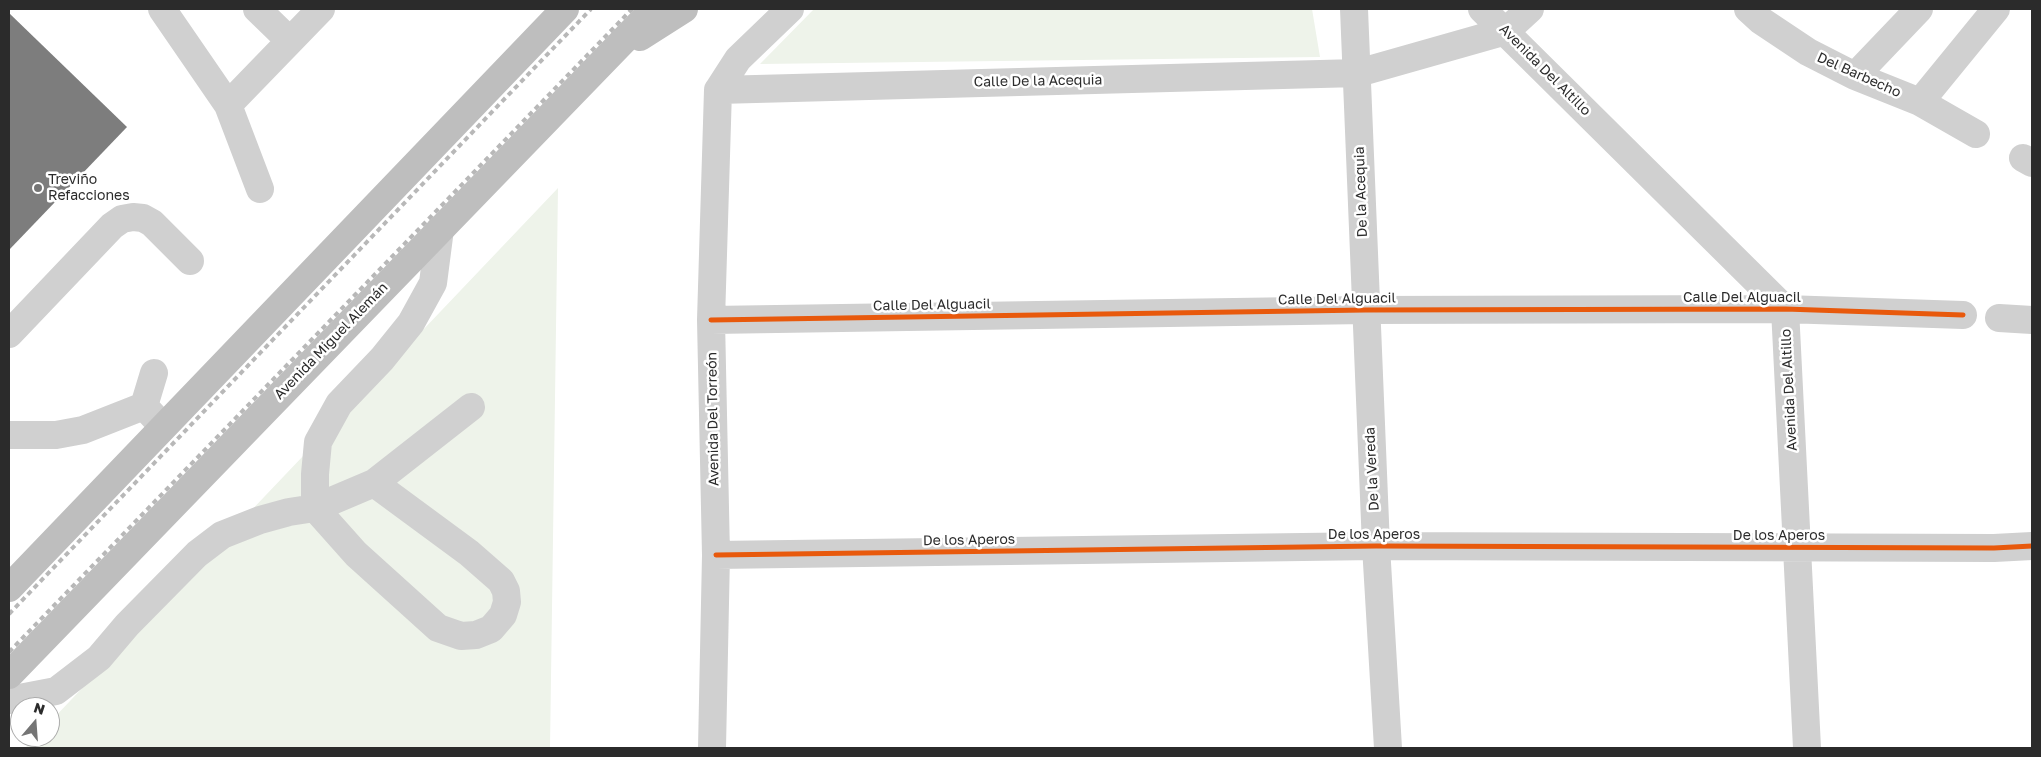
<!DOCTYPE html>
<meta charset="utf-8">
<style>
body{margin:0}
#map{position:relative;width:2041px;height:757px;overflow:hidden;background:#fff;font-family:"Golos Text",sans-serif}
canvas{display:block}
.frame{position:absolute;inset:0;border:10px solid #2b2b2b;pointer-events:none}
.north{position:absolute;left:10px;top:697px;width:50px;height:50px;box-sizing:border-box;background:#fff;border:1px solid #aaa;border-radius:50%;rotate:18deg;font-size:14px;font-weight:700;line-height:20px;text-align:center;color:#2b2b2b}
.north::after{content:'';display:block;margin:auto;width:18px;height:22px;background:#757575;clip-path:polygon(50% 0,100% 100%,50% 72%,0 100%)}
</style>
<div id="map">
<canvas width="2041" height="757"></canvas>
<div class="frame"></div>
<div class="north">N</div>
</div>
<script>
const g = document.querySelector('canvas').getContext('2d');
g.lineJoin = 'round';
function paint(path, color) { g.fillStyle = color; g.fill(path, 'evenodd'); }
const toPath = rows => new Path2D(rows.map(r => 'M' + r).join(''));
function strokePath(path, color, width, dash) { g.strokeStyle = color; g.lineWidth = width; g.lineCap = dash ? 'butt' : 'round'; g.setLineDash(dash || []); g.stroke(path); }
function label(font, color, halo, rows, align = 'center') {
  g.font = font + ' "Golos Text",sans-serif'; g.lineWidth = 5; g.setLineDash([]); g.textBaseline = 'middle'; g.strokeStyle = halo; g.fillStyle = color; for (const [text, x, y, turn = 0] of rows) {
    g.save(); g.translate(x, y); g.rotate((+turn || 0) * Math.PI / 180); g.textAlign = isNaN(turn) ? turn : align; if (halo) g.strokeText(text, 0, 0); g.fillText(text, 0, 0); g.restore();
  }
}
paint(toPath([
 [814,9,1312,9,1320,57,760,64],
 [558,188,550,748,25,748,36,737,50,737,50,722]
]), '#eef3ea');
paint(toPath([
 [9,13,127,127,9,250]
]), '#7d7d7d');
strokePath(toPath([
 [162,9,228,105],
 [257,9,290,41],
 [1354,9,1376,546,1388,748],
 [1482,9,1785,309,1807,748],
 [1748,9,1760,20,1808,52,1855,76,1920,102,1976,134],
 [1855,76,1919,9],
 [718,90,1358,73,1506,31,1530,9],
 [718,90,738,59,790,9],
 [1920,102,1996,9],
 [2023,158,2032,163],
 [260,189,228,105,321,9],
 [1999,318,2032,320],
 [711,320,1365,310,1785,309,1963,315],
 [9,334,112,226,122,219,133,217,143,218,152,223,190,261],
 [154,373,144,406,156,419],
 [9,435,56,435,83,430,144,406],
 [374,483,469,553,501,581,506,591,507,602,503,615,491,629,476,635,461,636,438,628,356,554,315,508,315,474,318,442,339,404,382,359,411,323,433,283,440,229],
 [716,555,1376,546,1994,548,2032,546],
 [9,700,56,691,99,658,127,625,197,554,222,535,260,520,289,512,315,508,374,483,471,407],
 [712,748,716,555,711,320,718,90]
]), '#d0d0d0', 28);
strokePath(toPath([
 [640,37,684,9],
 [9,588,565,9],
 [9,675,654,9]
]), '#bebebe', 28);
strokePath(toPath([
 [9,614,591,9],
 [9,652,632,9]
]), '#b8b8b8', 4, [5, 4]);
strokePath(toPath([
 [711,320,1365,310,1785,309,1963,315],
 [716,555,1376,546,1994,548,2032,546]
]), '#e8590c', 5);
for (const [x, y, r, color] of [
 [38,188,5,"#757575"]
]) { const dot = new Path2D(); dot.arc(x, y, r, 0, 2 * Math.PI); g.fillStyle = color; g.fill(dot); strokePath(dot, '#fff', 2); }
label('14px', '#2b2b2b', '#fff', [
 ["Avenida Del Altillo",1545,70,45],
 ["Del Barbecho",1859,75,24],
 ["Calle De la Acequia",1038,81,-1],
 ["De la Acequia",1361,192,-92],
 ["Calle Del Alguacil",1742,298],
 ["Calle Del Alguacil",1337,299,-1],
 ["Calle Del Alguacil",932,305,-1],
 ["Avenida Miguel Alemán",331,341,-46],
 ["Avenida Del Altillo",1789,390,-93],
 ["Avenida Del Torreón",713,419,-91],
 ["De la Vereda",1372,469,-93],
 ["De los Aperos",1374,535],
 ["De los Aperos",1779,536],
 ["De los Aperos",969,540,-1]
]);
label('14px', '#2b2b2b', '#fff', [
 ["Treviño",48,180],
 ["Refacciones",48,196]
], 'left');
</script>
